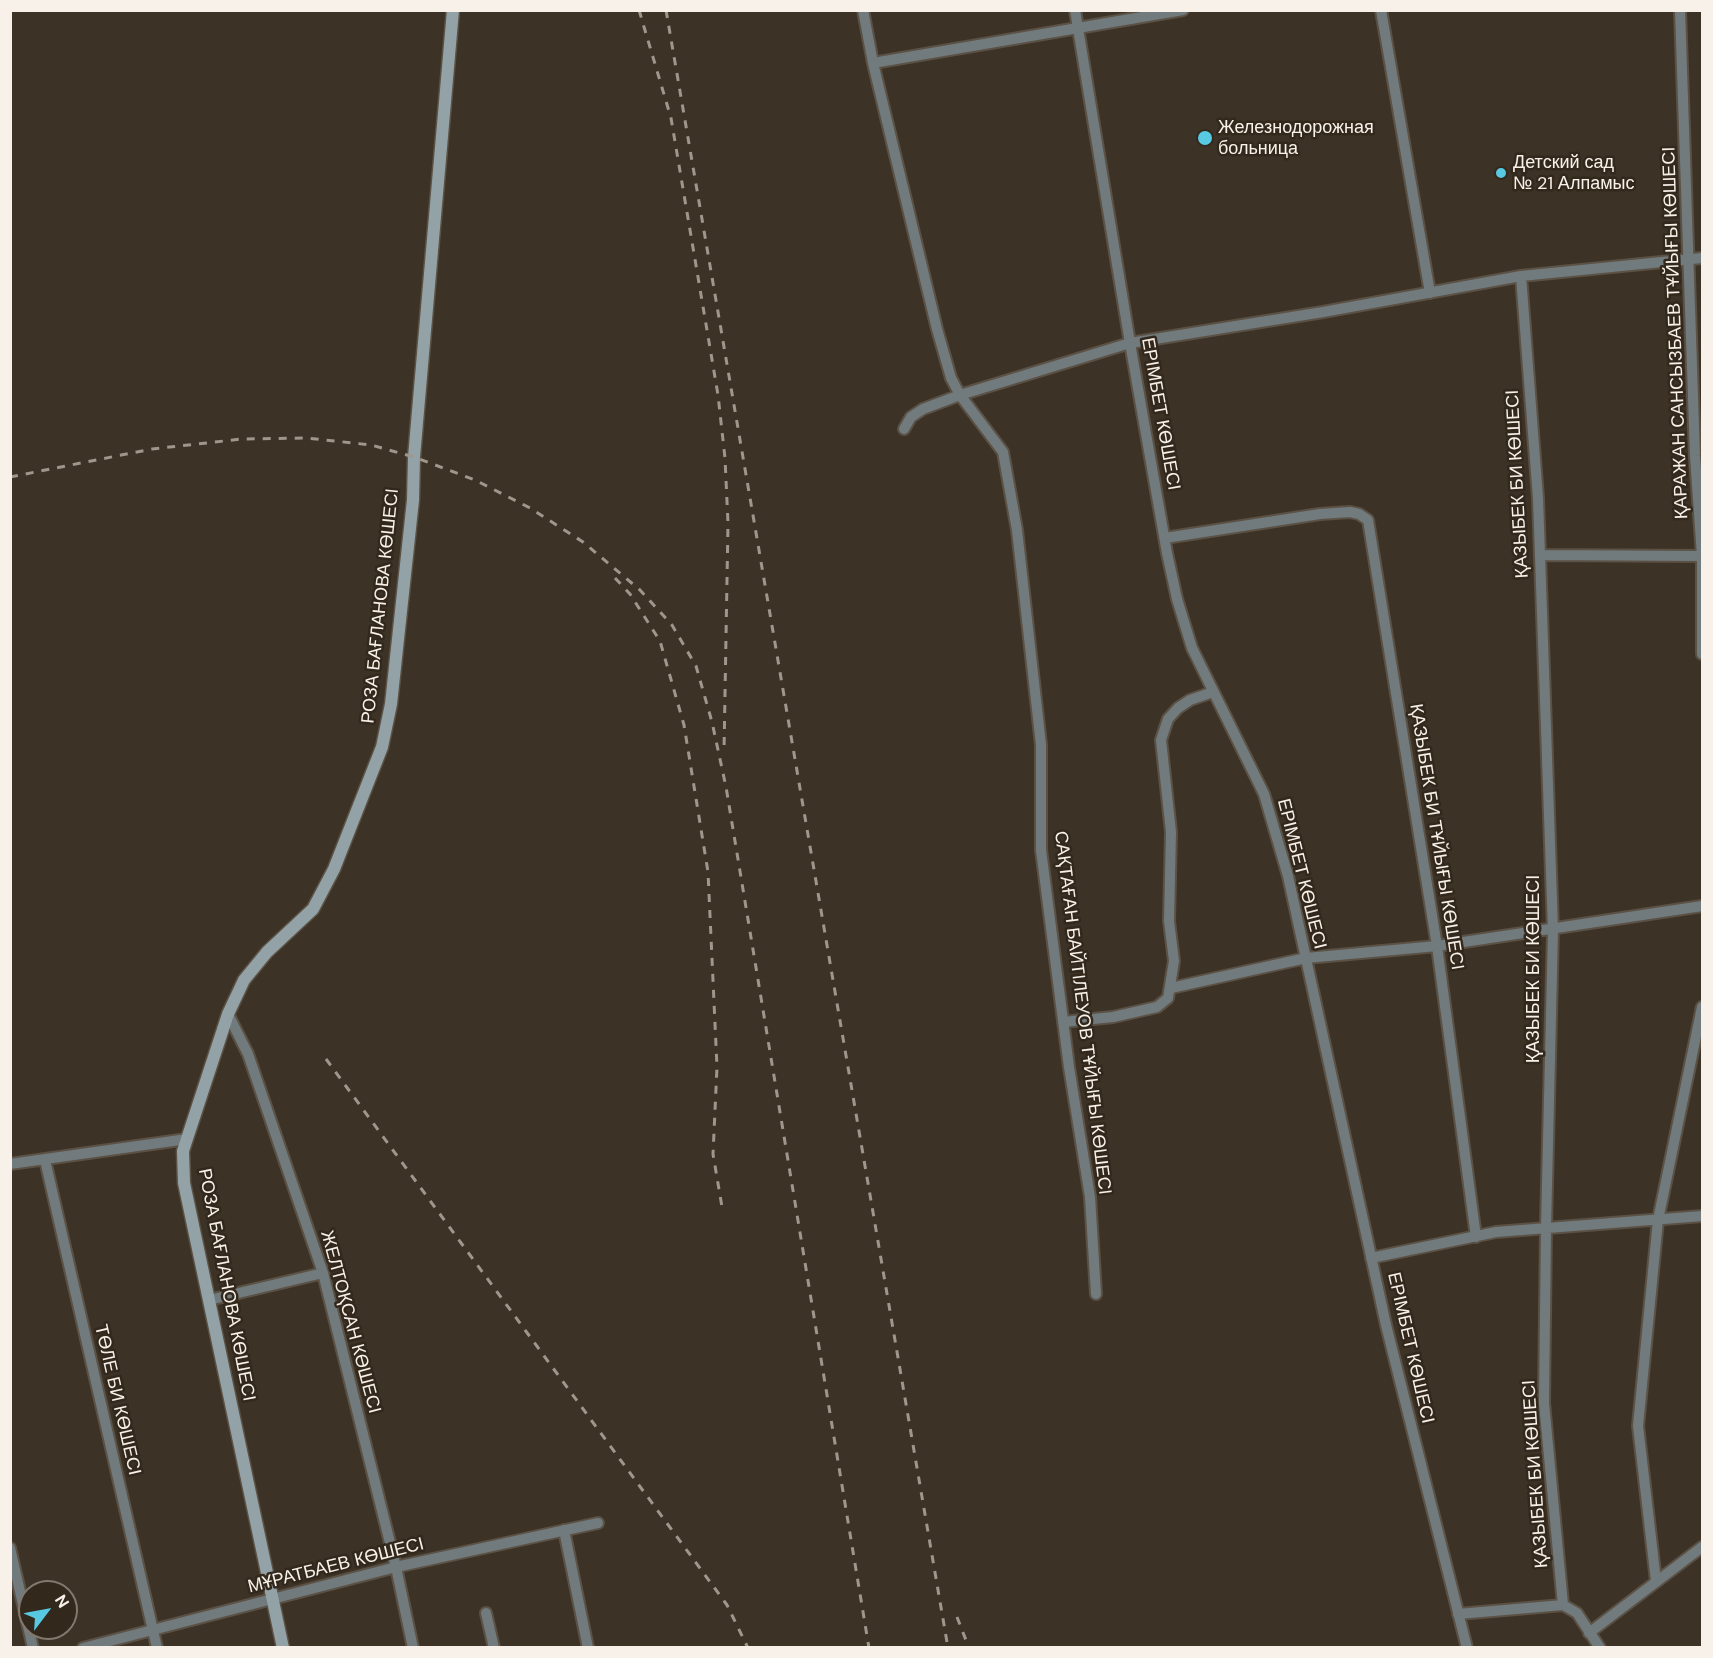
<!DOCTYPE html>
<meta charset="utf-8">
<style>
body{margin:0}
#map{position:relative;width:1713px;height:1658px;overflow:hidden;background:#3d3226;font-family:"DM Sans",sans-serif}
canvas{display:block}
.frame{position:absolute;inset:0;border:12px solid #f8f1e9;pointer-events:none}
.north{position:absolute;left:18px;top:1580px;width:60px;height:60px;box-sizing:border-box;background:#33281c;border:2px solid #82786e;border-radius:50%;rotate:58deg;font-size:16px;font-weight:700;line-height:24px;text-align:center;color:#f8f1e9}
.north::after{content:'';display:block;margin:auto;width:21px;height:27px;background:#58c9e3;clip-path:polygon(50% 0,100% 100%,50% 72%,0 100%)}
</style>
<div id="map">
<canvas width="1713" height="1658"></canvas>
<div class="frame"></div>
<div class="north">N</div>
</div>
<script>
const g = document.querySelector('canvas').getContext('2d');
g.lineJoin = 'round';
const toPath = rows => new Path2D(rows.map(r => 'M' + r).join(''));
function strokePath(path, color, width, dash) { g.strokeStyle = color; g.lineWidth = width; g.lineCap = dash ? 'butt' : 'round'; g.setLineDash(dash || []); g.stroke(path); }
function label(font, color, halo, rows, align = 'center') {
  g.font = font + ' "DM Sans",sans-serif'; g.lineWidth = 5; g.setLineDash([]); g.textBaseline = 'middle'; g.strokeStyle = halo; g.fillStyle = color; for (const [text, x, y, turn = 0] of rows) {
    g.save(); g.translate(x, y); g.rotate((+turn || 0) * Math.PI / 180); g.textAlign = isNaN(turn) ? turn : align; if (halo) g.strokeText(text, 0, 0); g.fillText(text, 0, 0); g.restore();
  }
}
const street = toPath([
 [863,10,873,63,937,329,951,378,960,395,1003,452,1017,530,1041,745,1041,850,1069,1067,1090,1197,1096,1294],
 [1075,10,1130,343,1167,553,1177,599,1192,648,1264,794,1288,876,1386,1325,1467,1648],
 [1381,10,1430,293],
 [1680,10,1695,456,1702,556,1702,654],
 [873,63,1183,10],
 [1521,276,1538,498,1553,930,1546,1227,1544,1403,1563,1605,1577,1613,1600,1648],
 [904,429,911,417,923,409,960,395,1130,343,1323,312,1521,276,1702,258],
 [1165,538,1320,514,1350,512,1359,514,1368,520,1437,946,1476,1237],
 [1540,555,1702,556],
 [1171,988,1306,958,1437,946,1702,906],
 [228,1014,248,1054,323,1273,396,1567,413,1648],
 [1063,1022,1113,1017,1157,1007,1168,998,1174,961,1169,921,1171,832,1161,740,1168,719,1178,708,1190,700,1213,692],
 [45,1160,157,1648],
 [10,1164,187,1139],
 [1371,1258,1496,1232,1702,1216],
 [209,1300,323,1273],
 [564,1530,588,1648],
 [10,1548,33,1648],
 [1656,1581,1638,1426,1658,1220,1702,1007],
 [486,1613,494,1648],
 [1458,1614,1563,1605],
 [1589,1633,1702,1547],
 [83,1648,396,1567,598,1523]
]);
const secondary = toPath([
 [283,1648,184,1183,183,1151,228,1014,244,980,267,952,313,909,334,869,382,747,391,704,413,500,414,457,453,10]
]);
strokePath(street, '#5b5145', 14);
strokePath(secondary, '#5b5145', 15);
strokePath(street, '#717b7d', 10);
strokePath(secondary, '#93a2a6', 12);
strokePath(toPath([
 [639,10,671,118,718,395,725,458,728,523,724,751],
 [666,10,948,1648],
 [10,477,152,449,242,439,307,438,371,445,414,457,475,480,530,508,583,542,640,590,672,625,696,666,712,722,726,787,869,1648],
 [615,578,630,594,660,641,684,725,708,872,717,1067,713,1154,722,1207],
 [326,1059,727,1605,748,1648],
 [957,1617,969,1648]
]), '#9f968c', 3, [8, 8]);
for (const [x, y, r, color] of [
 [1205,138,8,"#58c9e3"],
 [1501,173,6,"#58c9e3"]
]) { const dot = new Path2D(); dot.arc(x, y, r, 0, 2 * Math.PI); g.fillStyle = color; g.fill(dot); strokePath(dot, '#33281c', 2); }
label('18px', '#f8f1e9', '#33281c', [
 ["Железнодорожная",1218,128],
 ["больница",1218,149],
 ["Детский сад",1513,163],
 ["№ 21 Алпамыс",1513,184]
], 'left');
label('18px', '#f8f1e9', '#33281c', [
 ["ҚАРАЖАН САНСЫЗБАЕВ ТҰЙЫҒЫ КӨШЕСІ",1676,333,-92],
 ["ЕРІМБЕТ КӨШЕСІ",1160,414,80],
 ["ҚАЗЫБЕК БИ КӨШЕСІ",1518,484,-93],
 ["РОЗА БАҒЛАНОВА КӨШЕСІ",381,606,-84],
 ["ҚАЗЫБЕК БИ ТҰЙЫҒЫ КӨШЕСІ",1436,837,81],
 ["ЕРІМБЕТ КӨШЕСІ",1301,874,76],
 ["ҚАЗЫБЕК БИ КӨШЕСІ",1534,969,-90],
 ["САҚТАҒАН БАЙТІЛЕУОВ ТҰЙЫҒЫ КӨШЕСІ",1082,1013,83],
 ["РОЗА БАҒЛАНОВА КӨШЕСІ",226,1285,79],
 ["ЖЕЛТОҚСАН КӨШЕСІ",350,1322,75],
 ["ЕРІМБЕТ КӨШЕСІ",1410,1348,77],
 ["ТӨЛЕ БИ КӨШЕСІ",117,1400,77],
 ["ҚАЗЫБЕК БИ КӨШЕСІ",1536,1474,-94],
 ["МҰРАТБАЕВ КӨШЕСІ",336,1566,-14]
]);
</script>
